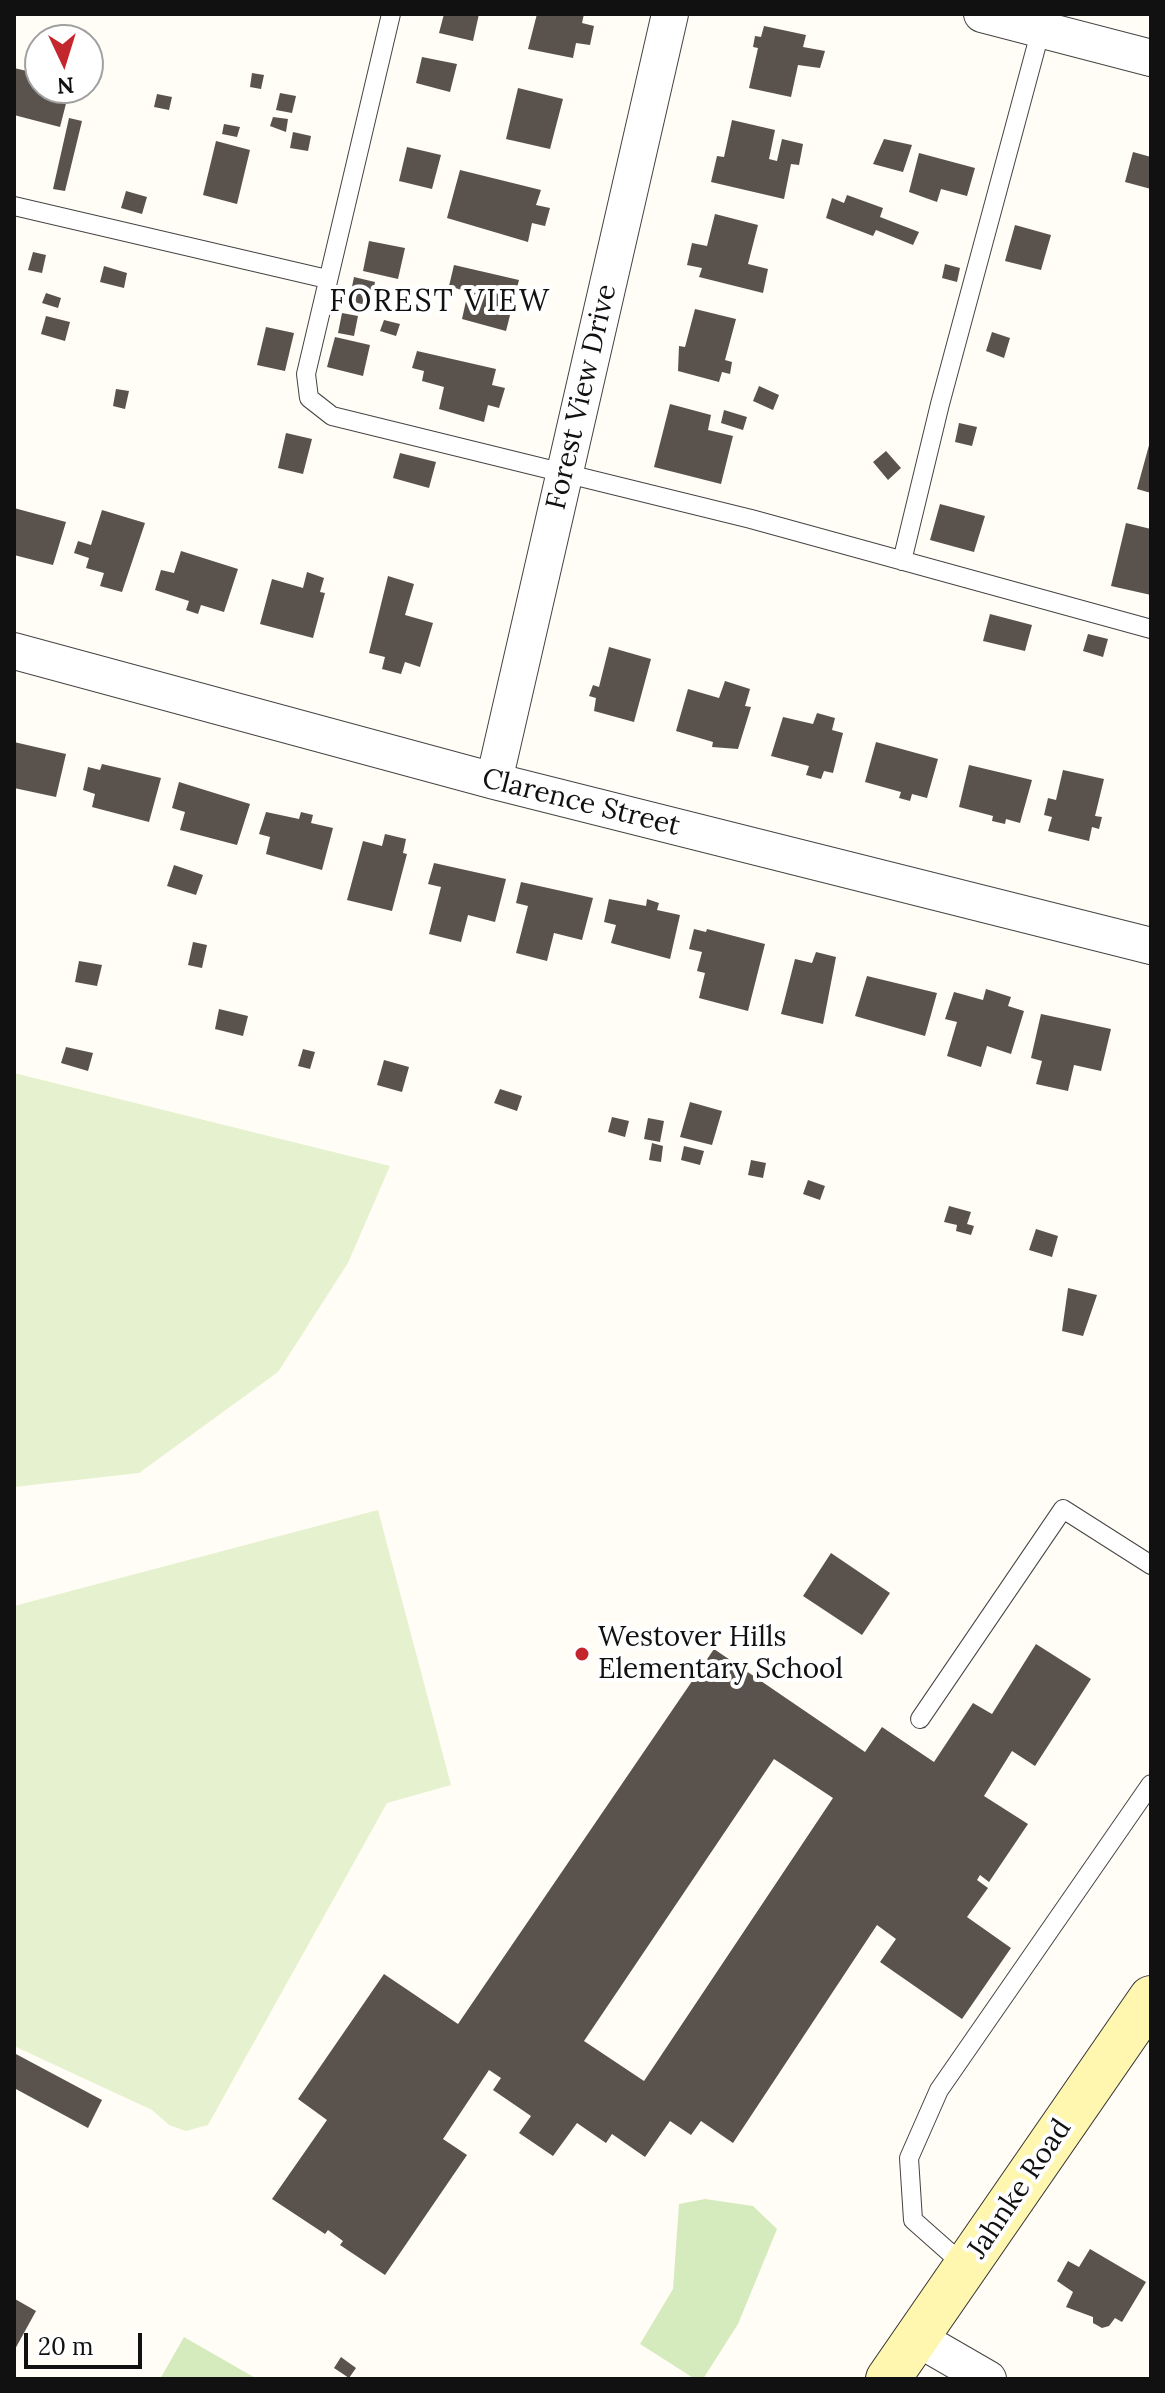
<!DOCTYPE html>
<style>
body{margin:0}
#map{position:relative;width:1165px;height:2393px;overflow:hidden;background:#fffdf5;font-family:Lora,serif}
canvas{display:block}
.frame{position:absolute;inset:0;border:16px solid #111;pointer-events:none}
.north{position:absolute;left:24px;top:24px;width:80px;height:80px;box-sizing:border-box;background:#fff;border:2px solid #a0a0a0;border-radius:50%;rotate:176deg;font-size:22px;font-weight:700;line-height:32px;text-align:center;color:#111}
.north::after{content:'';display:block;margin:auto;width:28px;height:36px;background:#c4262e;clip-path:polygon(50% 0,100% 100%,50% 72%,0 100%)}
.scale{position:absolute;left:24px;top:2333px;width:118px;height:36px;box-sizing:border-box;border:4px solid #111;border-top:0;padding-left:10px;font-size:24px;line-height:28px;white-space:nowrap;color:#111;-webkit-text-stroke:6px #fff;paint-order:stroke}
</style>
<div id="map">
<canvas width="1165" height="2393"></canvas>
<div class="frame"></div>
<div class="north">N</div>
<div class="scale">20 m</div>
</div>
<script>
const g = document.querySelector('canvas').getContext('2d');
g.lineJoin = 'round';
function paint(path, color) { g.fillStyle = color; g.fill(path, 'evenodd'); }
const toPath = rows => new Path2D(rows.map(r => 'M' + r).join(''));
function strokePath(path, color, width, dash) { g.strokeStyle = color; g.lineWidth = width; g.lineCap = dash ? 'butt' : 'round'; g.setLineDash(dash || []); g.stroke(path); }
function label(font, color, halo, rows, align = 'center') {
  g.font = font + ' Lora,serif'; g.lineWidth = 8; g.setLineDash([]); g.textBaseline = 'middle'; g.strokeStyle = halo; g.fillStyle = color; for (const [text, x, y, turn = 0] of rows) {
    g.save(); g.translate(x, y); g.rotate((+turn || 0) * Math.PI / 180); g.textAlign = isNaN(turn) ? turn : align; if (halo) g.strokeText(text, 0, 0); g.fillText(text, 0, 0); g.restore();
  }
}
paint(toPath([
 [705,2199,753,2206,777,2229,738,2324,703,2379,695,2379,640,2344,673,2289,679,2204],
 [184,2337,257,2379,160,2379]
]), '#d5ebbd');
paint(toPath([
 [14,1073,390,1166,348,1263,278,1372,139,1473,14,1487],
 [378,1510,451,1785,387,1803,208,2125,186,2131,169,2125,152,2110,14,2046,14,1606]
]), '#e6f2cf');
paint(toPath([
 [444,14,479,14,473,41,439,33],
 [537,14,584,14,582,23,594,26,590,45,576,43,573,58,528,49],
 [764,26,806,35,803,47,825,51,820,68,798,65,791,97,749,88,758,48,753,47,755,36,761,37],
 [422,57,457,64,450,92,416,83],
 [14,68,40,74,40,88,70,88,60,127,14,115],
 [252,73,264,75,261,89,250,87],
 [518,88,563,99,550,149,506,139],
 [280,93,296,96,292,113,276,110],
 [157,94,172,97,169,110,154,107],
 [273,117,288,119,286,132,270,126],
 [69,118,82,121,65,191,53,189],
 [732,120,775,130,769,159,777,161,782,139,803,144,799,165,791,164,784,199,711,182,717,156,724,157],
 [224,124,240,127,237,137,222,134],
 [293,132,311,136,308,151,290,148],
 [884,139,912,145,903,172,873,164],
 [216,141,250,150,237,204,203,195],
 [407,147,441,155,432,189,399,181],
 [1133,152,1151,157,1151,189,1125,182],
 [919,153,975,168,967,196,941,189,937,202,909,192],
 [460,170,541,190,536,205,550,208,545,226,532,223,528,242,447,218],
 [126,191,147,197,142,214,121,208],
 [847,195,883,208,880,217,919,232,913,245,876,230,873,236,826,218,832,198,844,203],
 [715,214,758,225,748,264,768,269,763,293,699,277,702,268,687,265,692,243,707,246],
 [1015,225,1051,235,1041,270,1005,261],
 [369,241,405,248,398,279,363,271],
 [33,252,46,255,42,273,28,270],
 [945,264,960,268,957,282,942,278],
 [454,265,519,280,506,331,462,319,468,292,449,286],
 [104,266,127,273,124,288,100,282],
 [354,277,375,282,370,306,349,301],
 [46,293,61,298,58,308,42,303],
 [695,309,736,319,725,360,732,362,730,374,722,372,719,382,678,371,679,346,685,347],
 [342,313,358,316,354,336,338,333],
 [46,316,70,322,65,341,41,334],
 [384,320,400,324,396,336,380,331],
 [266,327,294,333,285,371,257,365],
 [992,332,1010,338,1004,358,986,351],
 [335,337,370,345,363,376,327,367],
 [417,351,496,369,492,385,505,388,499,408,488,405,484,422,439,409,444,387,422,381,424,371,412,368],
 [759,386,779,395,773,410,753,401],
 [116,389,129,391,125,409,113,406],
 [670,404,711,415,708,430,733,436,721,484,654,467],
 [724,410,747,417,743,430,721,423],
 [959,423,977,427,972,446,955,442],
 [286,433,312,439,303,474,278,468],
 [1151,438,1151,493,1137,489],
 [886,451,901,468,888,480,873,462],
 [400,453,436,462,429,488,393,478],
 [940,504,985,516,974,552,930,540],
 [14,508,66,522,53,565,14,555],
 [102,510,145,523,122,592,100,586,104,573,86,568,89,558,74,553,78,541,91,545],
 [1126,523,1151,529,1151,595,1111,586],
 [181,551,238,569,224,612,201,605,198,614,186,610,189,601,155,590,161,570,174,573],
 [307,572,324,578,320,592,325,593,313,638,260,624,272,579,303,588],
 [388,576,414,584,405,615,433,623,420,667,405,662,401,674,382,669,385,657,369,653],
 [990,614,1032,625,1025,651,983,641],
 [1088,634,1108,639,1103,657,1083,651],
 [609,647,651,659,634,722,594,711,596,698,589,696,593,685,599,687],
 [725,681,750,689,745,706,751,707,738,749,712,747,713,742,676,731,688,689,719,698],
 [817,713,835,718,832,730,843,733,833,773,824,771,821,779,806,775,809,766,771,756,783,717,813,724],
 [14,742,66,754,56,797,14,788],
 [876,742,938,759,927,798,912,794,910,801,899,798,901,792,865,782],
 [102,764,161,778,149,822,92,807,95,794,83,790,88,767,100,770],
 [969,765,1032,780,1020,823,1006,819,1005,824,992,821,993,816,959,807],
 [1063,770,1104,779,1095,816,1102,817,1099,829,1092,827,1089,841,1048,831,1052,817,1044,815,1048,798,1056,800],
 [179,782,250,804,237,845,180,830,185,812,172,808],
 [266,812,299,819,301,812,313,815,311,823,333,828,322,870,266,854,270,837,259,834],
 [385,834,406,839,403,853,407,854,392,911,347,900,363,841,382,846],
 [434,863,506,879,495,922,468,915,461,942,429,934,441,887,428,884],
 [174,865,203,875,196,895,167,886],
 [521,882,593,898,582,940,554,933,547,961,516,953,528,906,516,903],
 [609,899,646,906,647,899,659,903,657,910,680,915,670,959,611,943,616,925,604,922],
 [694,929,706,932,707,929,765,944,748,1011,699,998,705,973,697,971,702,952,689,949],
 [193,942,207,945,202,968,188,965],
 [816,952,836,957,823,1024,781,1014,795,959,812,963],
 [79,961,102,965,97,986,75,982],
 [867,976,937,993,925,1036,855,1016],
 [986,989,1011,997,1008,1006,1024,1011,1011,1054,987,1046,981,1067,947,1056,957,1022,945,1019,954,992,983,1000],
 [219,1009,248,1016,243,1036,215,1029],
 [1041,1014,1111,1029,1101,1071,1074,1065,1068,1091,1036,1084,1042,1061,1031,1058],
 [66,1047,93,1053,88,1071,61,1063],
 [303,1049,315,1052,310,1069,298,1066],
 [384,1060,409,1067,402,1092,377,1085],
 [500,1089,522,1096,517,1111,494,1103],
 [690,1102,722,1111,712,1145,680,1137],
 [612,1117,629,1121,625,1137,608,1132],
 [648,1118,664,1121,660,1142,644,1139],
 [652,1143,663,1146,661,1162,649,1160],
 [684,1146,704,1151,700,1165,681,1160],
 [751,1160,766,1163,763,1178,748,1175],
 [808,1180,825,1186,820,1200,803,1194],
 [949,1206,971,1212,967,1224,974,1226,971,1235,956,1231,957,1225,944,1222],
 [1036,1229,1058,1236,1052,1257,1029,1250],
 [1068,1288,1097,1295,1083,1336,1062,1331],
 [831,1553,890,1593,862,1635,803,1596],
 [1036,1644,1091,1679,1035,1766,1012,1751,984,1796,1028,1824,989,1882,980,1875,977,1880,988,1888,967,1917,1011,1948,962,2019,880,1962,896,1939,877,1925,733,2143,701,2121,691,2135,670,2121,645,2157,612,2134,606,2143,577,2123,553,2156,519,2133,531,2116,493,2090,501,2078,489,2070,443,2139,467,2155,385,2275,340,2245,343,2241,328,2230,325,2234,272,2199,327,2120,298,2099,384,1974,458,2024,714,1649,865,1752,882,1727,934,1762,973,1703,992,1714],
 [774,1759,833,1798,644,2081,584,2041],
 [14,2053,102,2100,88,2128,14,2088],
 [1090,2249,1146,2282,1122,2322,1115,2318,1109,2326,1102,2328,1093,2323,1093,2317,1066,2307,1073,2292,1057,2281,1068,2261,1079,2267],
 [15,2299,36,2311,14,2351,14,2301],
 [341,2357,356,2368,349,2378,334,2368]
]), '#5a524d');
const service = toPath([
 [391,14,306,374,309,398,332,416,751,519,1151,629],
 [14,206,327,279],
 [902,561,940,404,1041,29],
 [920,1719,1063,1509,1151,1565],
 [966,2267,913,2220,909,2158,939,2090,1151,1784]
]);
const minor = toPath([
 [982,14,1151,58],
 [14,651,494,781,1151,946],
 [494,781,670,14],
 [917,2338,988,2379]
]);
const secondary = toPath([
 [888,2379,1151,1998]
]);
strokePath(service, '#444', 20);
strokePath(minor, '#444', 38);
strokePath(secondary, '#333', 46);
strokePath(service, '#fff', 18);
strokePath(minor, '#fff', 36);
strokePath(secondary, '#fff6b0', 44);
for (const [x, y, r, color] of [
 [582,1654,8,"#c4262e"]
]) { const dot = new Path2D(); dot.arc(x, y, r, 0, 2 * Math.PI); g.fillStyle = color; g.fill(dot); strokePath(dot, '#fff', 3); }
label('28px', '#111', '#fff', [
 ["Forest View Drive",582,397,-77],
 ["Clarence Street",581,803,14],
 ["Jahnke Road",1020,2189,-56]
]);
label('28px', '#111', '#fff', [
 ["Westover Hills",598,1638],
 ["Elementary School",598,1670]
], 'left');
g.letterSpacing = '2px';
label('30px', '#111', '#fff', [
 ["FOREST VIEW",440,302]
]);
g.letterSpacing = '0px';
</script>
